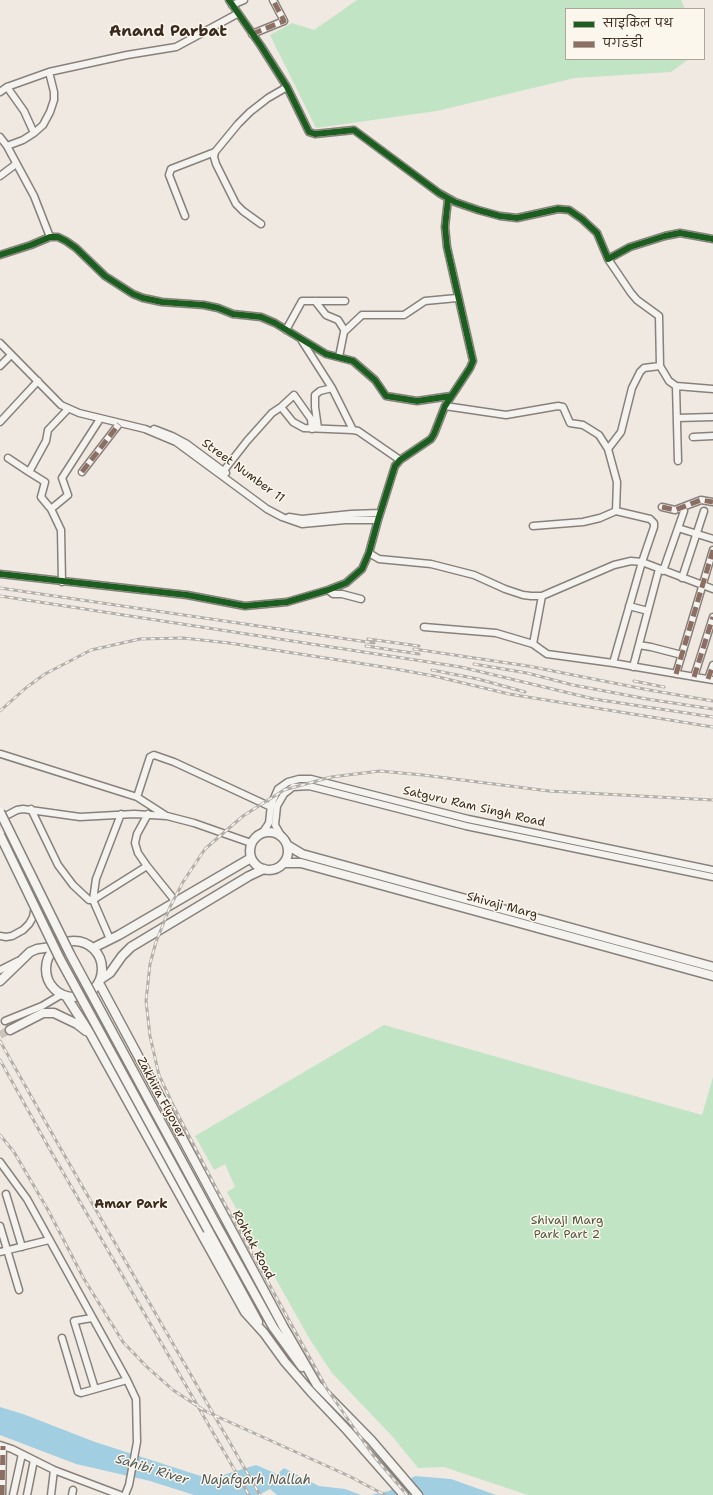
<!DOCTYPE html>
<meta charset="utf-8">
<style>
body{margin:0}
#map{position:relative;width:713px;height:1495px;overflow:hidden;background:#f0e9e2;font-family:"Shantell Sans","Playpen Sans Deva",sans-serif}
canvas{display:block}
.legend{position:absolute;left:565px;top:8px;width:140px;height:52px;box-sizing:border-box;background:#fbf7ec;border:1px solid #aea59a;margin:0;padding:5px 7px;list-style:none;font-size:12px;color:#3b2a1e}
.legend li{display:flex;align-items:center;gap:8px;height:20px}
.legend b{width:20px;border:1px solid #aea59a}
</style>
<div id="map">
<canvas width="713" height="1495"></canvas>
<ul class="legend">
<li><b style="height:5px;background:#1b5e20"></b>साइकिल पथ</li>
<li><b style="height:5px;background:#8d6e63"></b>पगडंडी</li>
</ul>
</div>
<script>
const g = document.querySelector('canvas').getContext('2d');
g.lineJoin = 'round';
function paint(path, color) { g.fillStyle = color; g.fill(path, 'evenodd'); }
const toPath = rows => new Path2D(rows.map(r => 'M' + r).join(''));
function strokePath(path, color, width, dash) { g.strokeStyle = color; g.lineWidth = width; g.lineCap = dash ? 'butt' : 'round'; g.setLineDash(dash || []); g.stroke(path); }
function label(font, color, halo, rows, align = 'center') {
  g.font = font + ' "Shantell Sans",sans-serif'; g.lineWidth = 3; g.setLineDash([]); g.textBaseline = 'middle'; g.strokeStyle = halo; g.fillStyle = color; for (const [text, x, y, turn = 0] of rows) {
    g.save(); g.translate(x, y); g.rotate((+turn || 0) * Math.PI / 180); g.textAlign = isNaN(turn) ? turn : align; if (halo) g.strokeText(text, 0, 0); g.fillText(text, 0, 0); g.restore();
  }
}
paint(toPath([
 [357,0,681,0,685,9,566,9,566,59,689,59,671,72,575,78,437,111,316,128,270,35,292,23,314,30],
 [384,1025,702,1115,713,1077,713,1495,528,1495,444,1467,418,1468,392,1436,332,1373,309,1338,227,1192,235,1187,225,1164,214,1170,195,1136]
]), '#c1e4c5');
paint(toPath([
 [0,1407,23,1414,95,1442,210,1479,256,1465,277,1474,284,1468,319,1486,345,1489,361,1495,277,1495,270,1489,259,1495,194,1495,150,1481,76,1464,0,1435],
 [415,1476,451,1479,496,1495,370,1495,389,1491]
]), '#a2cee1');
strokePath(toPath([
 [0,1035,10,1030]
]), '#ccc3bb', 8, [8, 4]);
const minor = toPath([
 [229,0,261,46,287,87,309,132,315,134,354,130,439,193,455,202,478,210,500,216,517,218,558,209,569,210,582,219,597,233,608,259,630,247,665,236,680,233,713,239],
 [232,5,244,0],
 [252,34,284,21,273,0],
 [7,87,24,111,34,133],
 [0,92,7,87,49,72,127,55,176,47,237,14],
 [0,137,7,146,34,196,50,237],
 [7,146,23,140,34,133,43,125,50,112,54,100,54,92,49,72],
 [215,152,214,157,216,164,236,204,243,211,261,224],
 [0,176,16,164],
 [185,216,169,175,171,169,215,152,238,124,250,112,268,98,287,87],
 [0,255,31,245,50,237,58,237,66,241,76,248,105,276,133,294,143,298,162,302,204,305,218,308,233,314,261,317,275,323,326,354,353,361,375,380,386,396,417,401,451,396],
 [315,301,326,315,338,320,345,331],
 [286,330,302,301,345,301],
 [302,341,332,388,353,430],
 [0,343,61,405,79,413,145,429,176,442,267,509,282,517,302,524,345,520,378,520],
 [339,357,344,332,362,315,404,315,425,301,457,298],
 [0,366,11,355],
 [660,366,669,381,676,386,713,389],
 [676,386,678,461],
 [445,406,506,415,558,406,563,407,570,423,583,425,599,435,608,449,621,432,632,388,640,372,644,368,660,366,659,316,637,300,631,293,608,259],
 [281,407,294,395,311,419,312,429],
 [677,418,713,417],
 [0,422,38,381],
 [318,428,315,407,315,395,320,391,332,388],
 [154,429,172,436,187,444,226,473],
 [693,437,713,436],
 [8,458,29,472,46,441,48,430,68,409],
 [29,472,45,482,41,497,51,509,61,530,62,582],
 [82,472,119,424],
 [222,473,247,441,272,413,281,407,293,422,304,428,353,430,358,431,400,460],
 [662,507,675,510,701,500,713,502],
 [51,509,68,495,62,478,100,419],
 [289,517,302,519,351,514,380,513],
 [533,526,583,522,600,518,616,511,617,482,608,449],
 [678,528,713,539],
 [369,553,379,559,431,564,474,575,505,589,523,595,531,596,542,596,614,565,631,561,642,562,713,589],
 [663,571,684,511],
 [0,574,187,595,245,606,287,602,328,590,346,583,362,569,369,553,378,520,395,466,400,460,431,439,434,434,445,406,470,368,473,361,447,247,445,227,448,199],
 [682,578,704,511],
 [328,590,333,594,342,594,361,599],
 [629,606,648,611],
 [424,627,496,633,533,644,547,654,613,663,713,680],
 [533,644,542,596],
 [639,645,651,647,682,655],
 [613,663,642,562,654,527,654,523,650,519,616,511],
 [633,667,659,569],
 [676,674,713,550],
 [694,677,713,617],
 [708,679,713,665],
 [1,754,137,797,165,815],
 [137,797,150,757,154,755,174,762,271,807],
 [31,809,58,865,73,885,89,900,93,900,147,866],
 [148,814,137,834,135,843,138,853,147,866,176,902],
 [0,819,17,810,23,809,80,817,134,814,167,816,194,823,251,843],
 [263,832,269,823,271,805,278,789,288,782,299,779,311,779,468,819,713,870],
 [282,837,275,825,277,806,284,794,293,787,309,786,466,826,713,877],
 [0,936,6,937,12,936,23,930,29,924,33,917,35,906],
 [110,939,93,900,96,879,121,814],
 [0,970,18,961],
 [5,1021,42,1006,59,996,59,993],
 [0,1162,27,1199,127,1380,136,1399,137,1442,129,1485,125,1495],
 [6,1194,22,1247],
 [0,1226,19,1290],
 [0,1252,49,1240],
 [92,1318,74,1321,95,1389],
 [62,1338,78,1392,81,1393,127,1380],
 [0,1445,12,1449,54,1470,120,1495],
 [2,1495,3,1446],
 [13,1495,22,1454],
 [27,1495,34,1460],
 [51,1495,54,1470],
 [72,1495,73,1490]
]);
const major = toPath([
 '250 851a19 19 0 1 1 38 0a19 19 0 1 1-38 0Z',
 [287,845,302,854,713,967],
 [284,863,301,863,713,976],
 '46 969a28 28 0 1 1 56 0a28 28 0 1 1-56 0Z',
 [93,948,119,935,251,858],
 [101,979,110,973,122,956,131,947,249,876,264,869],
 [0,981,30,952,37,949,58,946],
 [99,983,283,1326,317,1385,371,1440,418,1495],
 [66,996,91,1035,245,1312,264,1333,285,1362,311,1392,347,1430,404,1495],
 [10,1030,43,1013,54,1013,77,1024,86,1031],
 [217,1226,273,1327,302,1367],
 [208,1230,258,1322]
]);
strokePath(minor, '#88817b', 9);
strokePath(major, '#88817b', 11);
strokePath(minor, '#f5f3ef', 6);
strokePath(major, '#f5f3ef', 8);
const rail = toPath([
 [0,588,374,643],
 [0,596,461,667,594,699,713,717],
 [368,639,419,646],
 [366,646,419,654],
 [414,649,528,666,649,690,713,701],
 [474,664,527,673,573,685,647,699,713,709],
 [432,670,478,679,525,692],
 [634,681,664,687],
 [0,711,27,687,45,674,91,650,140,639,183,638,229,643,390,668,434,676,509,694,713,727],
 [0,1041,58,1144,260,1495],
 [0,1060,49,1148,249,1495],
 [0,1135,14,1152,48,1210,84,1279,123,1342,147,1367,173,1390,205,1411,349,1476,385,1495],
 [407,1495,372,1454,327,1389,216,1188,174,1107,159,1075,150,1036,146,1001,150,964,156,942,170,907,183,882,205,849,243,816,284,790,331,777,380,771,423,775,549,791,713,800]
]);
strokePath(rail, '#b2aeaa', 3);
strokePath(rail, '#fbf7ec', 1.5, [4.5]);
const majorBridge = toPath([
 [0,812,70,954,217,1226],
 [0,835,60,959,208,1230]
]);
strokePath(majorBridge, '#88817b', 11, []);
strokePath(majorBridge, '#f5f3ef', 8);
strokePath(toPath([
 [252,34,284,21,273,0],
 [82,472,119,424],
 [662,507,675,510,701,500,713,502],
 [676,674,713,550],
 [694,677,713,617],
 [708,679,713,665],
 [2,1495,3,1446]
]), '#8d6e63', 5, [10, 5]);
strokePath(toPath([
 [229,0,261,46,287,87,309,132,315,134,354,130,439,193,455,202,478,210,500,216,517,218,558,209,569,210,582,219,597,233,608,259,630,247,665,236,680,233,713,239],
 [0,255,31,245,50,237,58,237,66,241,76,248,105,276,133,294,143,298,162,302,204,305,218,308,233,314,261,317,275,323,326,354,353,361,375,380,386,396,417,401,451,396],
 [0,574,187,595,245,606,287,602,328,590,346,583,362,569,369,553,378,520,395,466,400,460,431,439,434,434,445,406,470,368,473,361,447,247,445,227,448,199]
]), '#1b5e20', 6);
label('12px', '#3b2a1e', '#fbf7ec', [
 ["Street Number 11",243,471,36],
 ["Satguru Ram Singh Road",474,807,13],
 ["Shivaji Marg",502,906,15],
 ["Zakhira Flyover",161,1098,62],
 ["Rohtak Road",253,1245,62]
]);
label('12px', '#535842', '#fbf7ec', [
 ["Shivaji Marg",567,1221],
 ["Park Part 2",567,1235]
]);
label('bold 13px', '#3b2a1e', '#fbf7ec', [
 ["Amar Park",131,1205]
]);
label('italic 13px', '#505858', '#fbf7ec', [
 ["Sahibi River",152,1470,17],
 ["Najafgarh Nallah",256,1481]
]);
label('bold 16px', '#3b2a1e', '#fbf7ec', [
 ["Anand Parbat",168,32]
]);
</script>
